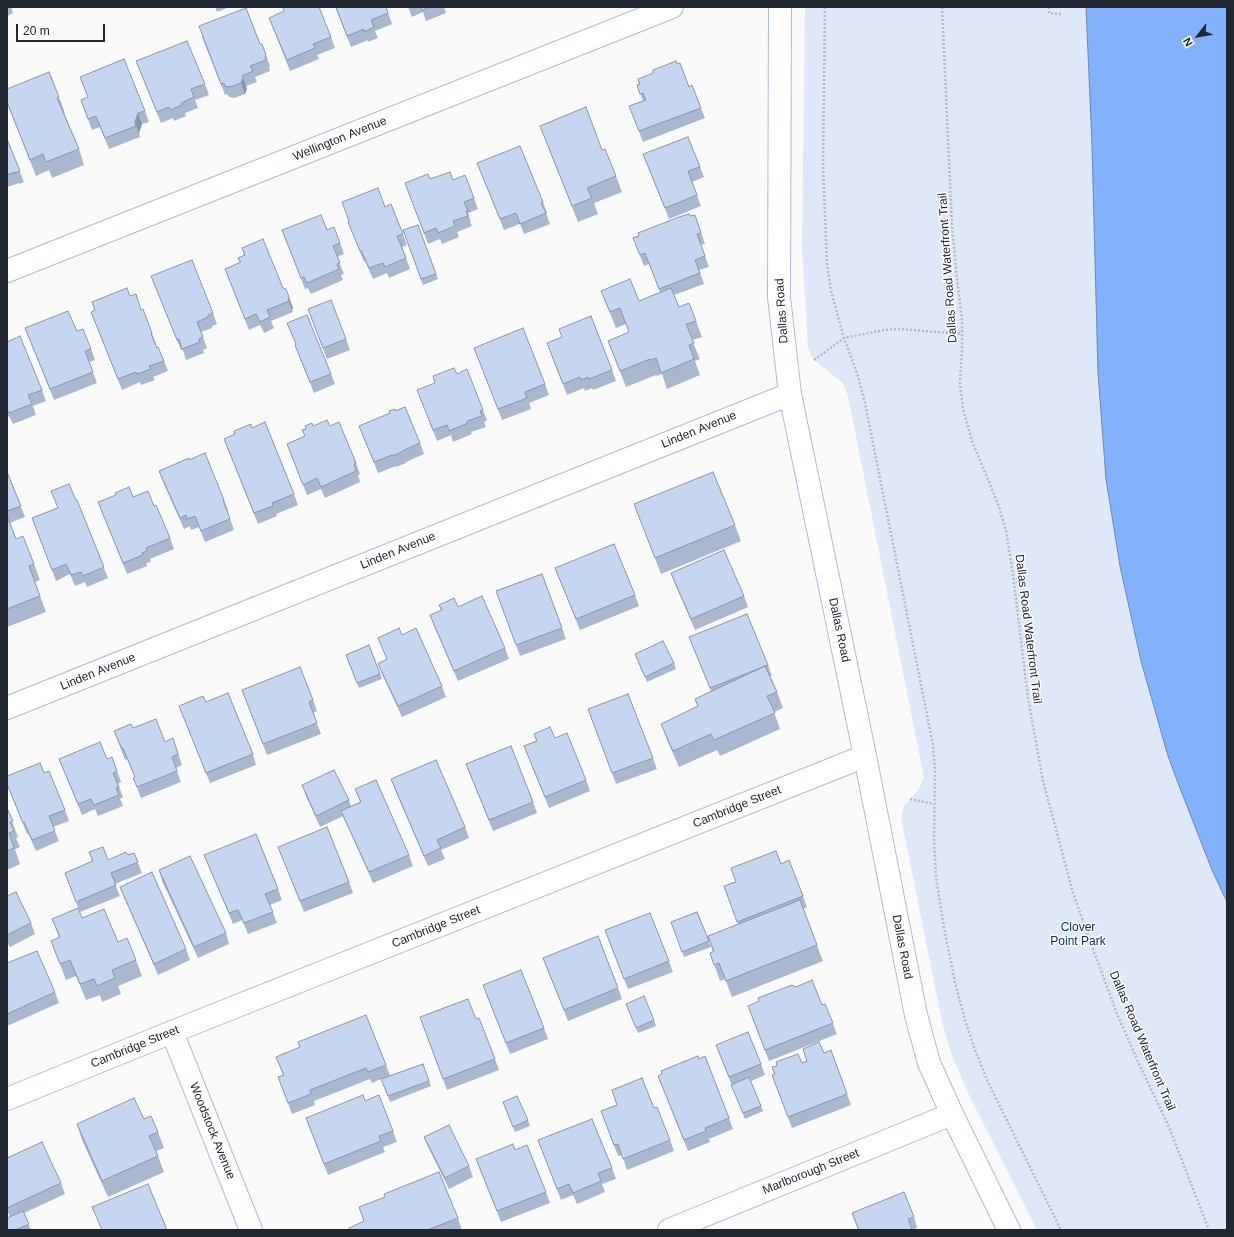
<!DOCTYPE html>
<style>
body{margin:0}
#map{position:relative;width:1234px;height:1237px;overflow:hidden;background:#fafafa;font-family:Arial,sans-serif}
canvas{display:block}
.frame{position:absolute;inset:0;border:8px solid #212731;pointer-events:none}
.north{position:absolute;left:1178px;top:16px;width:40px;height:40px;-webkit-text-stroke:3px #fff;paint-order:stroke;rotate:239deg;font-size:11px;font-weight:700;line-height:16px;text-align:center;color:#212731}
.north::after{content:'';display:block;margin:auto;width:14px;height:18px;background:#212731;clip-path:polygon(50% 0,100% 100%,50% 72%,0 100%)}
.scale{position:absolute;left:16px;top:24px;width:89px;height:18px;box-sizing:border-box;border:2px solid #212731;border-top:0;padding-left:5px;font-size:12px;line-height:14px;white-space:nowrap;color:#212731;-webkit-text-stroke:3px #fff;paint-order:stroke}
</style>
<div id="map">
<canvas width="1234" height="1237"></canvas>
<div class="frame"></div>
<div class="north">N</div>
<div class="scale">20 m</div>
</div>
<script>
const g = document.querySelector('canvas').getContext('2d');
g.lineJoin = 'round';
function paint(path, color) { g.fillStyle = color; g.fill(path, 'evenodd'); }
const toPath = rows => new Path2D(rows.map(r => 'M' + r).join(''));
function strokePath(path, color, width, dash) { g.strokeStyle = color; g.lineWidth = width; g.lineCap = dash ? 'butt' : 'round'; g.setLineDash(dash || []); g.stroke(path); }
function label(font, color, halo, rows, align = 'center') {
  g.font = font + ' Arial,sans-serif'; g.lineWidth = 3; g.setLineDash([]); g.textBaseline = 'middle'; g.strokeStyle = halo; g.fillStyle = color; for (const [text, x, y, turn = 0] of rows) {
    g.save(); g.translate(x, y); g.rotate((+turn || 0) * Math.PI / 180); g.textAlign = isNaN(turn) ? turn : align; if (halo) g.strokeText(text, 0, 0); g.fillText(text, 0, 0); g.restore();
  }
}
paint(toPath([
 [805,7,1086,7,1092,145,1098,373,1106,479,1120,566,1141,661,1158,721,1168,756,1178,783,1212,870,1227,902,1227,1230,1037,1230,969,1095,952,1056,942,1022,901,818,904,806,918,790,924,778,848,396,843,383,814,360,808,348,802,248]
]), '#dfe8f8');
const water = toPath([
 [1086,7,1227,7,1227,902,1212,870,1178,783,1168,756,1158,721,1141,661,1120,566,1106,479,1098,373,1092,145,1086,7]
]);
paint(water, '#82b1fd');
strokePath(water, '#6588c0', 1);
const street = toPath([
 [7,271,672,7],
 [7,708,790,394],
 [172,1032,251,1230],
 [7,1099,172,1032,865,756],
 [669,1230,952,1114]
]);
const secondary = toPath([
 [780,7,779,297,790,394,865,756,916,1015,929,1063,952,1114,1009,1230]
]);
strokePath(street, '#acbcd7', 24);
strokePath(secondary, '#acbcd7', 24);
strokePath(toPath([
 [825,7,823,165,827,264,831,291,844,338,857,373,865,403,933,745,935,771,934,842,936,877,944,928,955,982,965,1020,975,1050,988,1082,1061,1230],
 [942,7,952,226,957,278,962,320,962,348,960,384,963,409,972,441,998,504,1006,531,1013,575,1028,698,1043,781,1073,893,1093,949,1117,1014,1140,1066,1169,1127,1209,1230],
 [1049,7,1049,13,1061,14],
 [814,360,844,338,884,330,900,329,962,334],
 [910,799,934,804]
]), '#b6b8bb', 2.5, [2, 2]);
strokePath(street, '#fff', 22);
strokePath(secondary, '#fff', 22);
paint(toPath([
 [7,7,11,7,13,13,7,16],
 [215,7,230,7,217,12],
 [335,7,386,7,392,24,375,31,378,38,368,42,368,40,351,47],
 [408,7,444,7,446,13,426,21,423,12,412,17],
 [269,18,331,37,335,48,317,55,319,59,290,71],
 [202,37,260,44,262,44,270,66,269,67,270,71,255,77,257,82,246,86,247,89,245,94,234,98,229,97,227,94,225,95],
 [136,61,205,84,209,95,195,100,198,108,185,113,186,116,174,121,173,118,161,123],
 [80,77,145,111,149,122,142,124,139,133,140,137,109,149,100,127,92,130,81,100,88,97],
 [638,79,689,87,701,108,705,118,643,142,629,106,643,101,637,85,639,84],
 [7,89,59,97,65,113,64,113,79,149,84,165,52,178,49,170,36,176,7,103],
 [540,126,602,150,616,176,622,192,594,203,598,214,578,222],
 [7,139,24,182,19,184,19,183,7,187],
 [643,154,700,167,704,177,692,182,701,206,669,219],
 [477,163,543,202,547,213,546,213,550,224,524,234,520,224,504,230],
 [430,179,453,180,474,198,478,209,468,213,471,222,470,222,472,226,457,232,459,237,442,244,440,239,428,244,405,183],
 [391,204,407,245,402,247,410,269,389,278,387,273,373,279,365,261,364,262,348,222],
 [695,215,705,244,701,245,709,267,699,270,704,284,674,295,679,307,696,321,702,337,692,340,700,359,695,361,700,375,667,389,662,374,657,376,656,375,626,387,608,341,629,332,626,324,616,328,601,291,639,301,660,292,649,264,644,266,633,238],
 [418,225,438,279,423,285,403,230],
 [282,230,327,230,340,243,344,254,337,257,344,274,341,275,343,280,311,294,308,288,305,289],
 [242,248,283,288,293,308,292,310,293,312,271,321,274,328,264,333,260,325,249,330,225,269,240,263,238,258,244,255],
 [151,276,213,313,217,324,212,326,212,328,201,332,207,348,203,350,204,353,186,360,183,350,181,350],
 [130,296,141,310,152,333,156,344,155,344,157,348,158,347,168,371,153,377,155,380,141,385,140,382,122,390,91,312],
 [308,309,346,339,350,350,327,359],
 [287,323,331,374,335,384,314,393,299,356,295,345,296,344],
 [25,328,77,331,91,349,95,360,89,362,97,383,54,400],
 [7,342,42,390,46,401,33,406,36,415,13,424,9,416,7,417],
 [547,343,612,370,616,381,593,390,592,388,585,391,584,388,567,395],
 [474,348,545,384,549,395,529,403,531,409,502,420],
 [457,374,483,410,487,420,484,422,486,427,471,432,472,434,453,442,451,435,437,441,417,390,435,383,433,376],
 [389,411,395,411,420,443,424,454,406,462,406,463,396,467,396,466,378,473,359,426,390,413],
 [313,426,330,426,356,463,360,474,358,475,360,482,325,498,321,489,307,495,287,444,305,436,302,430],
 [252,428,294,494,298,505,276,514,277,516,258,524,224,439],
 [189,460,224,500,228,510,227,511,234,530,205,542,199,527,191,530,190,526,184,529,163,482,159,471],
 [7,472,25,517,10,523,16,539,34,564,40,580,35,582,46,612,7,627],
 [133,497,154,506,170,538,174,549,150,559,151,562,146,563,147,566,127,574,98,502],
 [76,500,108,578,87,587,85,582,75,586,70,574,56,581,32,518],
 [634,504,735,525,741,541,661,574],
 [555,568,635,595,639,606,580,630],
 [671,573,744,596,748,607,695,630,675,584],
 [542,574,566,639,520,656,496,591],
 [439,605,458,607,505,648,509,659,458,681,434,626,430,615,441,611],
 [402,635,442,686,446,697,402,717,382,674,378,664,387,659,378,638],
 [689,637,768,665,772,676,770,676,777,692,783,708,774,712,780,729,720,756,717,750,679,767,667,740,661,724,698,707,695,699,711,691],
 [369,645,382,679,359,688,346,655],
 [635,654,674,663,676,669,647,682],
 [242,690,313,700,317,711,313,713,321,734,267,755],
 [628,694,657,769,616,784,588,709],
 [206,702,253,754,256,765,210,783,179,706],
 [133,728,165,742,173,738,182,765,176,768,181,782,141,798,133,778,135,777,127,759,125,760,114,731],
 [534,734,586,780,590,791,549,808,524,746,536,741],
 [112,757,121,782,118,784,123,797,120,799,123,806,98,816,95,809,82,815,59,759,107,759],
 [466,764,533,802,537,813,493,831],
 [44,773,65,810,69,821,53,827,59,841,36,851,28,833,27,834,7,784],
 [391,779,465,827,469,838,441,850,445,859,428,866,395,790],
 [302,785,349,800,351,806,360,802,355,789,409,855,413,866,373,883,343,816,320,827,306,796],
 [7,808,18,837,16,838,20,847,15,849,20,864,7,870],
 [278,847,349,882,353,893,304,912],
 [89,852,108,860,128,855,134,853,142,873,115,884,120,896,80,912,65,873,92,861],
 [204,855,278,889,282,900,270,905,277,923,248,934,242,920,233,924],
 [781,864,803,896,807,907,803,909,823,961,732,997,725,979,720,981,710,953,713,952,708,936,738,924,724,886],
 [159,870,226,933,229,944,198,958,162,881],
 [120,887,186,949,190,960,158,975,124,897],
 [7,896,31,923,35,934,10,947,7,942],
 [697,912,711,947,684,957,671,922],
 [650,913,673,972,628,989,605,930],
 [82,918,118,942,136,960,142,976,118,986,121,994,102,1002,100,995,86,1000,76,976,66,980,51,941,59,937,52,919],
 [543,958,618,988,622,999,568,1021],
 [7,963,55,992,59,1003,7,1026],
 [487,996,544,1028,548,1039,510,1054],
 [626,1004,654,1020,656,1026,638,1033],
 [825,1004,837,1034,769,1061,752,1017,822,1005],
 [420,1017,476,1019,495,1059,499,1070,447,1090],
 [716,1045,761,1064,765,1075,751,1081,763,1111,745,1119],
 [831,1050,851,1105,792,1128,772,1075,774,1074,772,1067,802,1063],
 [276,1057,386,1065,390,1075,372,1083,370,1079,314,1101,315,1105,292,1114,278,1077,283,1075],
 [423,1064,431,1086,390,1102,381,1079],
 [658,1076,729,1118,733,1129,709,1139,710,1142,688,1151],
 [365,1101,393,1131,397,1142,383,1147,385,1152,328,1175,306,1118],
 [617,1105,654,1108,670,1140,674,1151,627,1170,622,1155,618,1156,601,1111],
 [505,1107,528,1120,530,1126,515,1132],
 [144,1119,158,1132,164,1148,156,1151,164,1172,108,1197,82,1140,77,1124],
 [424,1137,469,1166,473,1177,449,1189,428,1147],
 [538,1140,612,1168,616,1179,602,1184,605,1192,577,1204,573,1195,561,1200],
 [515,1150,546,1192,550,1203,501,1222,476,1159],
 [7,1158,61,1183,65,1194,24,1213,31,1230,7,1230,10,1217,7,1210],
 [852,1213,914,1217,917,1228,912,1230,858,1230],
 [458,1218,462,1230,350,1230]
]), '#a9b8cf');
paint(toPath([
 [243,78,247,89,245,94,241,83],
 [138,113,142,124,139,133,140,137,135,122],
 [289,297,293,308,292,310,288,299]
]), '#8a96a9');
const building = toPath([
 [283,7,319,7,331,37,313,44,315,48,287,60,269,18,284,11,283,7],
 [336,7,386,7,388,13,371,20,374,27,364,32,364,29,347,36,336,7],
 [421,7,430,7,422,10,421,7],
 [246,8,260,44,262,44,266,55,265,56,266,60,250,66,253,71,242,76,243,78,241,83,230,87,225,86,224,83,221,84,199,26,246,8],
 [187,41,205,84,191,89,194,97,181,103,182,105,170,110,169,107,157,112,136,61,187,41],
 [124,59,145,111,138,113,135,122,136,126,105,138,96,116,88,119,81,100,88,97,80,77,124,59],
 [676,61,677,64,680,63,689,87,692,85,701,108,639,131,629,106,646,100,643,93,640,94,637,85,640,84,638,79,653,73,653,70,676,61],
 [49,72,59,97,57,98,79,149,46,162,43,154,30,160,7,102,7,89,49,72],
 [586,107,602,150,605,149,616,176,587,188,592,198,572,206,540,126,586,107],
 [688,137,700,167,688,171,697,195,665,208,643,154,688,137],
 [7,139,20,171,15,173,15,172,7,175,7,139],
 [520,146,543,202,541,203,546,213,520,224,516,213,500,219,477,163,520,146],
 [450,172,453,180,465,175,474,198,464,202,468,211,466,211,468,216,453,221,455,226,438,233,436,228,424,233,405,183,428,174,430,179,450,172],
 [378,188,385,207,391,204,403,234,397,236,406,258,385,267,383,263,369,268,361,250,360,251,348,222,349,221,342,202,378,188],
 [689,214,690,216,695,215,701,233,697,234,705,256,695,260,700,273,659,289,645,253,640,255,633,238,639,236,638,233,679,217,689,214],
 [321,215,327,230,334,227,340,243,333,246,340,263,337,264,339,269,307,283,304,277,301,278,282,230,321,215],
 [418,225,436,274,421,279,403,230,418,225],
 [263,239,283,288,286,289,289,297,288,299,289,301,267,310,270,317,260,322,256,314,245,319,225,269,241,262,238,258,245,255,242,248,263,239],
 [192,260,213,313,208,315,208,317,197,322,203,337,199,339,200,342,182,349,179,339,177,340,151,276,192,260],
 [630,279,639,301,671,288,679,307,689,303,696,321,686,324,694,343,689,345,694,359,661,373,656,358,651,360,650,359,620,371,608,341,629,332,620,308,610,312,601,291,630,279],
 [127,288,130,296,136,294,141,310,143,309,152,333,151,334,157,348,158,347,164,361,149,366,151,369,137,374,136,372,118,379,91,312,95,310,92,302,127,288],
 [331,300,346,339,323,348,308,309,331,300],
 [68,311,77,331,83,329,91,349,85,351,93,372,50,389,25,328,68,311],
 [307,315,331,374,310,382,295,345,296,344,287,323,307,315],
 [591,316,612,370,589,379,588,377,581,380,580,377,563,384,547,343,562,337,559,329,591,316],
 [523,328,545,384,525,392,527,398,498,409,474,348,523,328],
 [20,336,42,390,28,395,32,404,9,413,7,409,7,342,20,336],
 [454,368,457,374,467,369,483,410,480,411,482,416,467,421,468,423,449,431,447,425,433,430,417,390,435,383,433,376,454,368],
 [405,407,420,443,402,451,402,452,392,456,392,455,374,462,359,426,390,413,389,411,395,409,395,411,405,407],
 [327,420,330,426,339,422,356,463,354,464,356,471,321,487,317,478,303,485,287,444,305,436,302,430,306,429,305,426,312,423,313,426,327,420],
 [265,422,294,494,272,503,273,506,254,513,224,439,235,434,234,431,251,424,252,428,265,422],
 [205,453,224,500,223,500,230,519,201,531,195,516,187,519,186,515,180,518,159,471,189,458,189,460,205,453],
 [7,472,21,506,7,511,7,472],
 [713,472,735,525,655,558,634,504,713,472],
 [69,484,76,500,77,500,104,567,83,576,81,572,71,575,66,564,52,570,32,518,58,508,51,491,69,484],
 [129,487,133,497,148,491,154,506,156,505,170,538,146,548,147,551,142,553,143,555,123,563,98,502,116,495,115,493,129,487],
 [7,516,16,539,23,536,34,564,29,566,40,596,7,609,7,516],
 [614,544,635,595,576,619,555,568,614,544],
 [724,550,744,596,691,619,671,573,724,550],
 [542,574,562,628,516,645,496,591,542,574],
 [482,596,505,648,454,671,430,615,442,610,439,605,454,598,458,607,482,596],
 [747,614,768,665,710,688,689,637,747,614],
 [399,628,402,635,416,628,442,686,398,706,378,664,387,659,378,638,399,628],
 [663,641,674,663,645,677,635,654,663,641],
 [369,645,380,674,357,683,346,655,369,645],
 [765,666,777,692,767,696,775,713,714,740,711,734,673,751,661,724,698,706,695,699,765,666],
 [300,667,313,700,309,702,317,723,263,744,242,690,300,667],
 [228,693,253,754,206,773,179,706,203,696,206,702,228,693],
 [628,694,653,758,612,773,588,709,628,694],
 [156,719,165,742,173,738,178,754,172,757,177,771,137,787,133,778,135,777,123,748,122,749,114,731,131,724,133,728,156,719],
 [550,727,555,738,567,733,586,780,545,797,524,746,537,741,534,734,550,727],
 [100,742,107,759,112,757,117,771,113,773,119,787,116,788,119,795,94,805,91,799,78,804,59,759,100,742],
 [511,746,533,802,489,820,466,764,511,746],
 [436,760,465,827,437,840,441,848,424,856,391,779,436,760],
 [40,763,44,773,49,771,65,810,49,816,55,831,32,840,24,822,23,823,7,784,7,776,40,763],
 [334,770,349,800,316,816,302,785,334,770],
 [376,780,409,855,369,872,341,811,361,802,355,789,376,780],
 [7,808,13,821,10,822,14,831,9,833,14,848,7,851,7,808],
 [327,827,349,882,300,901,278,847,327,827],
 [256,834,278,889,265,894,273,912,244,923,238,910,229,913,204,855,256,834],
 [103,847,108,860,126,852,128,855,134,853,138,862,111,873,116,885,76,902,65,873,93,861,89,852,103,847],
 [776,851,781,864,789,860,803,896,737,922,724,886,736,882,731,868,776,851],
 [190,856,226,933,194,947,159,870,190,856],
 [152,872,186,949,154,964,120,887,152,872],
 [16,892,31,923,7,935,7,896,16,892],
 [800,900,817,945,726,981,719,963,714,965,710,953,714,951,708,936,800,900],
 [78,908,82,918,104,909,118,942,127,938,136,960,112,970,115,978,97,986,94,979,80,984,70,960,60,964,51,941,60,937,52,919,78,908],
 [697,912,709,941,682,952,671,922,697,912],
 [650,913,669,961,624,979,605,930,650,913],
 [598,936,618,988,564,1010,543,958,598,936],
 [37,951,55,992,7,1014,7,963,37,951],
 [521,970,544,1028,506,1043,483,985,521,970],
 [812,980,822,1005,825,1004,833,1023,765,1050,748,1006,759,1001,758,998,792,985,796,987,812,980],
 [644,996,654,1020,636,1028,626,1004,644,996],
 [468,999,476,1019,479,1018,495,1059,443,1079,420,1017,468,999],
 [366,1015,386,1065,368,1072,366,1068,310,1090,311,1094,288,1103,278,1077,284,1075,276,1057,300,1047,298,1042,366,1015],
 [748,1032,761,1064,729,1077,716,1045,748,1032],
 [819,1042,824,1053,831,1050,847,1094,788,1117,772,1075,775,1074,772,1067,777,1066,776,1062,798,1054,802,1063,807,1061,803,1049,819,1042],
 [698,1056,699,1059,705,1056,729,1118,705,1128,706,1131,684,1140,658,1076,662,1074,661,1071,698,1056],
 [423,1064,429,1081,388,1096,381,1079,423,1064],
 [749,1077,761,1106,743,1113,731,1085,749,1077],
 [642,1078,654,1108,657,1107,670,1140,623,1159,618,1144,614,1145,601,1111,617,1105,612,1090,642,1078],
 [363,1095,365,1101,379,1095,393,1131,379,1136,381,1141,324,1164,306,1118,363,1095],
 [517,1096,528,1120,513,1127,503,1102,517,1096],
 [134,1098,144,1119,151,1116,158,1132,149,1136,158,1156,102,1181,77,1124,134,1098],
 [592,1119,612,1168,598,1173,601,1181,573,1193,569,1184,557,1189,538,1140,592,1119],
 [449,1125,469,1166,445,1178,424,1137,449,1125],
 [42,1142,61,1183,7,1208,7,1158,42,1142],
 [513,1144,515,1150,527,1145,546,1192,497,1211,476,1159,513,1144],
 [439,1172,458,1218,427,1230,350,1230,349,1228,364,1221,359,1207,385,1197,384,1194,439,1172],
 [148,1184,167,1230,102,1230,92,1207,148,1184],
 [904,1192,914,1217,908,1219,912,1230,859,1230,852,1213,904,1192],
 [23,1211,29,1224,15,1230,7,1230,7,1218,23,1211]
]);
paint(building, '#c5d6f1');
strokePath(building, '#8a96a9', 1);
label('12px', '#212731', '#fff', [
 ["Wellington Avenue",340,139,-22],
 ["Dallas Road Waterfront Trail",948,268,-94],
 ["Dallas Road",782,311,-94],
 ["Linden Avenue",699,430,-22],
 ["Linden Avenue",398,551,-22],
 ["Dallas Road Waterfront Trail",1028,629,83],
 ["Dallas Road",839,630,78],
 ["Linden Avenue",98,672,-22],
 ["Cambridge Street",737,807,-22],
 ["Cambridge Street",436,927,-22],
 ["Dallas Road",902,947,79],
 ["Dallas Road Waterfront Trail",1142,1041,67],
 ["Cambridge Street",135,1047,-22],
 ["Woodstock Avenue",212,1131,68],
 ["Marlborough Street",811,1172,-22]
]);
label('12px', '#083173', '#fff', [
 ["Clover",1078,928],
 ["Point Park",1078,942]
]);
</script>
